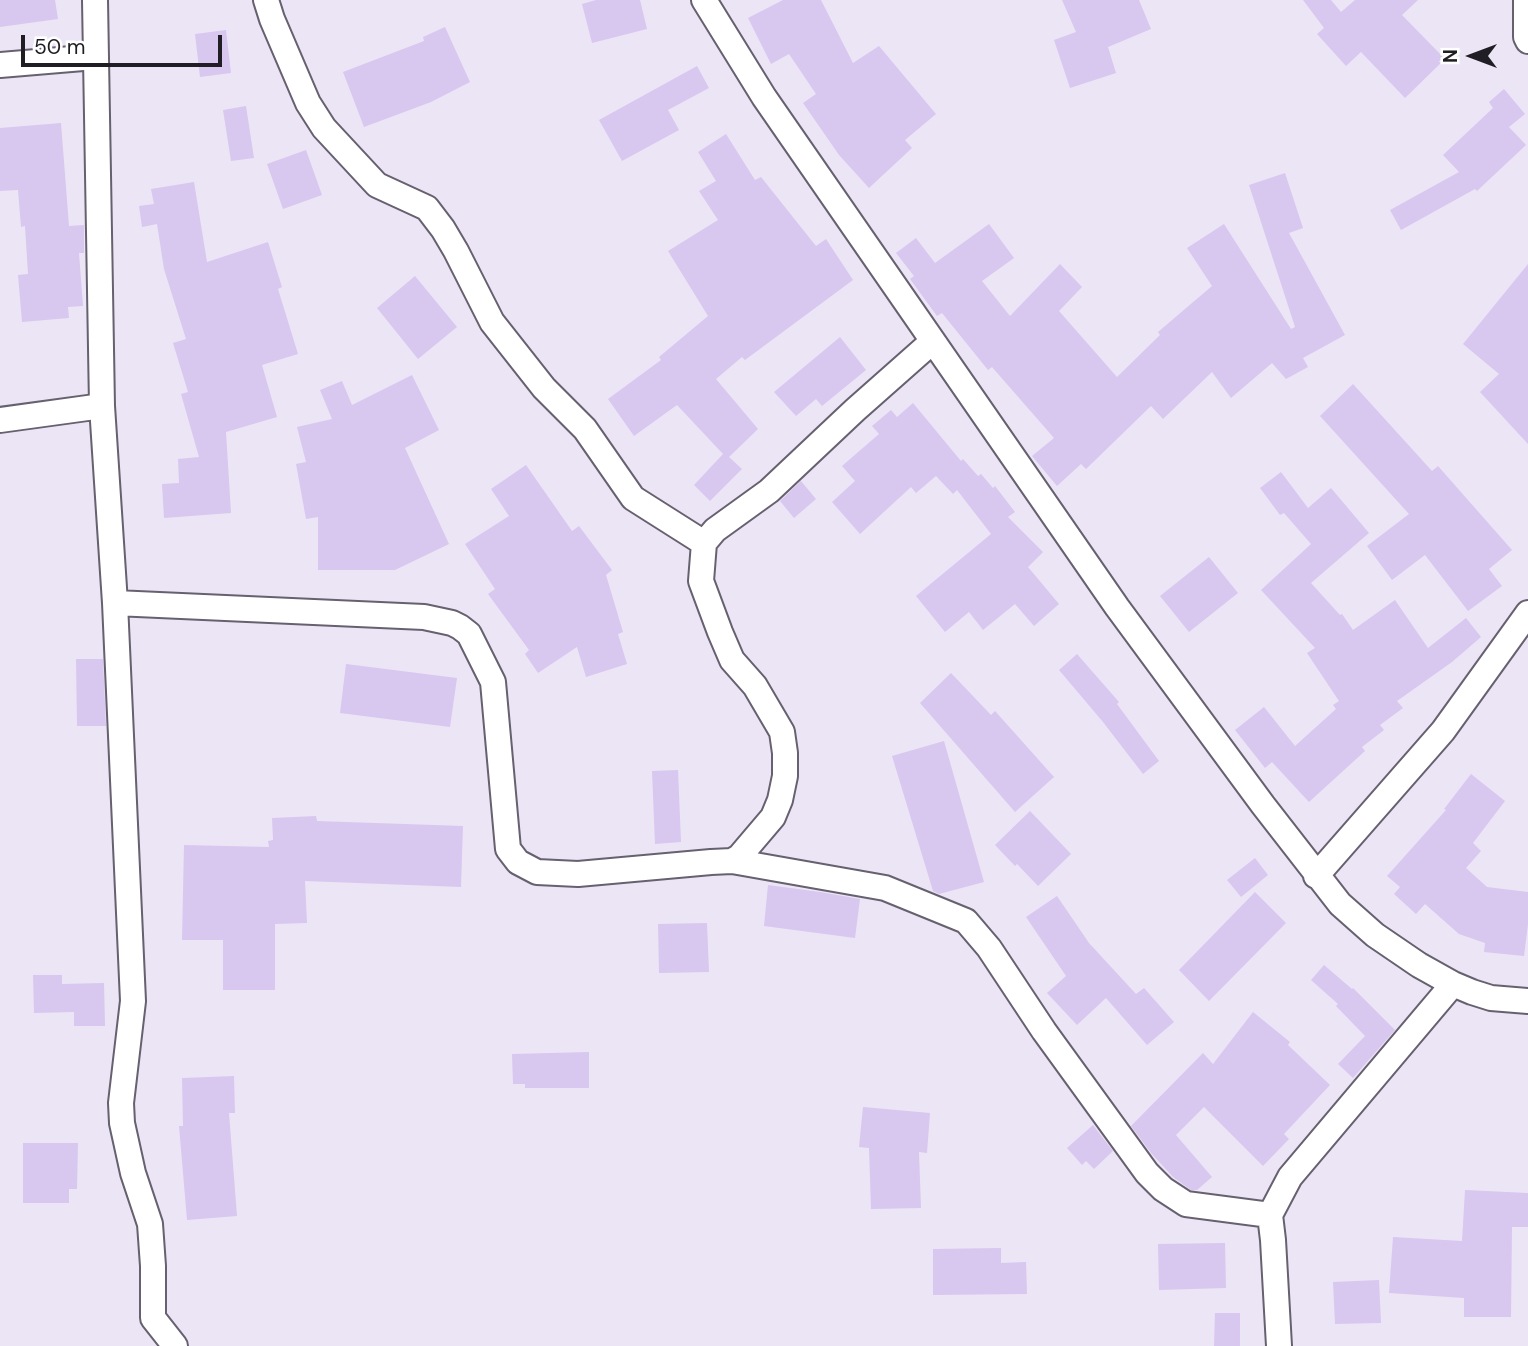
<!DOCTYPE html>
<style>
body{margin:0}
#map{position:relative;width:1528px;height:1346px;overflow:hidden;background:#ece5f6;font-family:"DM Sans",sans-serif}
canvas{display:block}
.north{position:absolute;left:1437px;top:21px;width:70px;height:70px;-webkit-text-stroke:5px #fff;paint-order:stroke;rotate:270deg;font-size:19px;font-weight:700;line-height:28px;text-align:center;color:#201e24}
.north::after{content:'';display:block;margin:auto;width:24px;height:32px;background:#201e24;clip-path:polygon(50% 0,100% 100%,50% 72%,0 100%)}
.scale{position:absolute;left:21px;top:35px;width:201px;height:32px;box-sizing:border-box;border:4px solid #201e24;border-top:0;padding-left:9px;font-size:21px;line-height:24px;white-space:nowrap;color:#201e24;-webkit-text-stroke:5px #fff;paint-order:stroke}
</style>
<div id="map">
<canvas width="1528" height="1346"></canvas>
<div class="north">N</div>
<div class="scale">50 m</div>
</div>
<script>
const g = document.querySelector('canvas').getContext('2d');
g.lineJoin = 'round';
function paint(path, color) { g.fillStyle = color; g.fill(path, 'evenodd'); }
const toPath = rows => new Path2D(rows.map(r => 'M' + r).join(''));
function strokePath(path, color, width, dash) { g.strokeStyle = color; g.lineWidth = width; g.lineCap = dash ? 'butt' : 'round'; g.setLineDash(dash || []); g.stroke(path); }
paint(toPath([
 [0,0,55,0,58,19,0,27],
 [596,0,640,0,647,29,592,43,582,4],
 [783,0,821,0,853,63,879,46,936,114,905,140,912,148,869,188,839,155,803,103,816,94,789,54,771,64,748,18],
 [1062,0,1139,0,1151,29,1108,47,1116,73,1070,88,1054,40,1076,32],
 [1303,0,1331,0,1341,12,1355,0,1418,0,1402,15,1445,59,1405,98,1361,52,1346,66,1317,34,1324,28],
 [445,27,470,82,431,102,364,127,343,72,424,41,423,37],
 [226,30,231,73,200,77,195,34],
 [697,66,709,88,668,110,679,130,622,161,599,120],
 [1504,89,1525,114,1509,127,1526,145,1477,191,1475,189,1401,230,1390,210,1459,172,1443,155,1493,108,1489,102],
 [246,106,254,158,231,161,223,110],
 [61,123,69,226,84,225,84,253,79,253,83,306,68,307,69,318,22,322,18,275,28,274,25,226,21,227,18,190,0,191,0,128],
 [726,134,755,180,761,177,816,246,826,239,853,280,745,360,742,357,716,379,758,429,729,457,742,469,710,501,694,485,723,454,677,405,634,436,608,399,661,360,659,357,708,316,668,251,718,220,699,191,716,181,698,152],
 [306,150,322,195,283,209,267,164],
 [1285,173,1303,228,1289,233,1345,335,1303,358,1308,367,1286,379,1272,363,1231,398,1212,372,1163,419,1151,406,1086,469,1081,464,1057,486,1032,456,1054,438,992,367,988,370,942,313,937,316,910,279,914,276,896,253,916,238,935,263,989,224,1014,258,982,281,1010,316,1060,264,1082,287,1059,311,1117,377,1160,335,1158,332,1212,286,1187,248,1224,224,1291,329,1295,327,1249,185],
 [194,182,207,262,268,242,282,287,278,289,298,354,262,365,277,417,226,432,231,513,164,518,162,484,179,483,178,459,199,457,181,394,188,392,173,343,186,339,164,269,157,224,142,227,139,206,154,204,151,189],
 [1528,264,1528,444,1480,392,1499,374,1463,344],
 [415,276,457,327,418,359,377,308],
 [840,337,866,370,822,406,816,399,796,416,774,392],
 [412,375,439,430,405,448,449,544,395,570,318,570,318,517,306,519,296,464,306,462,297,427,332,419,320,390,342,381,352,405],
 [1353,384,1432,471,1438,466,1512,550,1489,569,1502,586,1468,611,1425,555,1392,580,1367,546,1409,514,1320,416],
 [913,403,961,461,963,459,978,476,981,474,993,488,995,486,1015,512,1008,517,1043,552,1028,567,1059,604,1034,626,1015,604,983,630,969,612,945,632,916,596,991,534,957,490,953,494,936,476,916,493,911,487,860,534,832,502,855,481,842,466,879,434,872,426,891,410,897,417],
 [526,465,572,531,579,526,612,570,606,575,623,632,618,634,627,664,586,677,577,647,538,673,525,654,529,650,488,594,495,589,465,544,509,516,491,489],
 [1281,472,1308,508,1331,488,1369,533,1311,583,1340,615,1342,614,1353,630,1395,600,1428,648,1466,618,1481,637,1452,662,1397,701,1403,708,1380,725,1384,730,1362,747,1365,751,1309,802,1272,762,1265,768,1235,730,1264,707,1295,746,1336,709,1333,705,1339,701,1307,653,1315,648,1261,590,1311,544,1284,513,1280,515,1260,488],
 [801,481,816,499,794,518,780,501],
 [1209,557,1238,593,1189,632,1160,596],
 [1077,654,1119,702,1117,704,1159,761,1143,774,1103,722,1059,670],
 [76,659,103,659,106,726,77,726],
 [346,664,457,678,450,727,340,713],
 [951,673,991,715,995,711,1054,777,1015,812,920,703],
 [944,741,984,882,939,894,933,891,892,756],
 [678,770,681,842,655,844,652,771],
 [1471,774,1505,801,1473,843,1481,851,1466,868,1487,887,1528,892,1528,924,1524,956,1484,952,1485,943,1459,934,1425,904,1416,914,1394,894,1400,887,1387,876,1446,810,1444,809],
 [1030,811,1071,854,1038,886,1017,864,1015,866,995,845],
 [316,816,317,821,463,826,461,887,305,881,307,923,275,924,275,990,223,990,223,940,182,940,184,845,269,847,268,841,273,840,272,818],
 [1255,858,1268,875,1241,897,1227,880],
 [768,885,820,892,860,899,855,938,764,926],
 [1255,892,1286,923,1209,1001,1179,970],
 [1057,896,1089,943,1136,994,1144,988,1174,1022,1147,1045,1106,998,1077,1025,1047,993,1066,976,1026,917],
 [707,923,709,972,659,973,658,924],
 [1324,965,1352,989,1353,988,1395,1030,1353,1078,1338,1064,1365,1036,1336,1006,1338,1004,1311,980],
 [33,975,62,975,62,984,104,983,105,1026,74,1026,74,1012,34,1013],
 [1253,1012,1290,1042,1288,1045,1330,1085,1284,1134,1289,1139,1263,1166,1204,1107,1176,1135,1212,1177,1197,1190,1191,1190,1173,1177,1151,1153,1131,1126,1203,1053,1213,1064],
 [589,1052,589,1088,525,1088,525,1084,513,1084,512,1054],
 [234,1076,235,1113,229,1113,237,1216,187,1220,179,1126,183,1126,182,1078],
 [863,1107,930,1113,927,1153,919,1152,921,1208,871,1209,869,1148,859,1147],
 [1093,1125,1113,1151,1094,1169,1086,1161,1082,1165,1067,1148],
 [23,1143,78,1143,77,1189,69,1189,69,1203,23,1203],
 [1465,1190,1528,1193,1528,1227,1512,1227,1511,1317,1464,1317,1464,1298,1389,1293,1393,1237,1462,1241],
 [1225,1243,1226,1288,1159,1290,1158,1244],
 [1001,1248,1001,1263,1026,1262,1027,1294,933,1295,933,1249],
 [1379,1280,1381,1323,1335,1324,1333,1282],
 [1215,1313,1240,1313,1240,1346,1214,1346]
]), '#d8c7ef');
const minor = toPath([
 [95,0,102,406,115,603,133,1001,121,1103,122,1123,133,1173,150,1224,153,1266,153,1318,175,1346],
 [266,0,272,19,308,103,324,128,377,185,427,208,443,229,456,251,492,322,544,388,585,429,633,498,704,543],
 [704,0,764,97,1117,607,1263,805,1340,904,1375,935,1419,965,1453,984,1472,992,1491,998,1528,1001],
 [1526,0,1526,37,1528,41],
 [0,65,95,57],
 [0,420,102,406],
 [115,603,424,617,452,623,460,627,469,634,493,682,508,849,518,862,537,872,578,874,711,862,732,861,885,888,966,921,989,948,1044,1031,1147,1173,1163,1189,1186,1204,1270,1215],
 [732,861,739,857,773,817,780,800,785,776,785,753,782,732,755,686,732,660,720,632,701,581,704,543,715,530,769,491,855,410,933,341],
 [1316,876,1443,731,1528,613],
 [1279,1346,1273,1240,1270,1215,1290,1177,1453,984]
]);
strokePath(minor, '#66606f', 28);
strokePath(minor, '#fff', 24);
</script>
